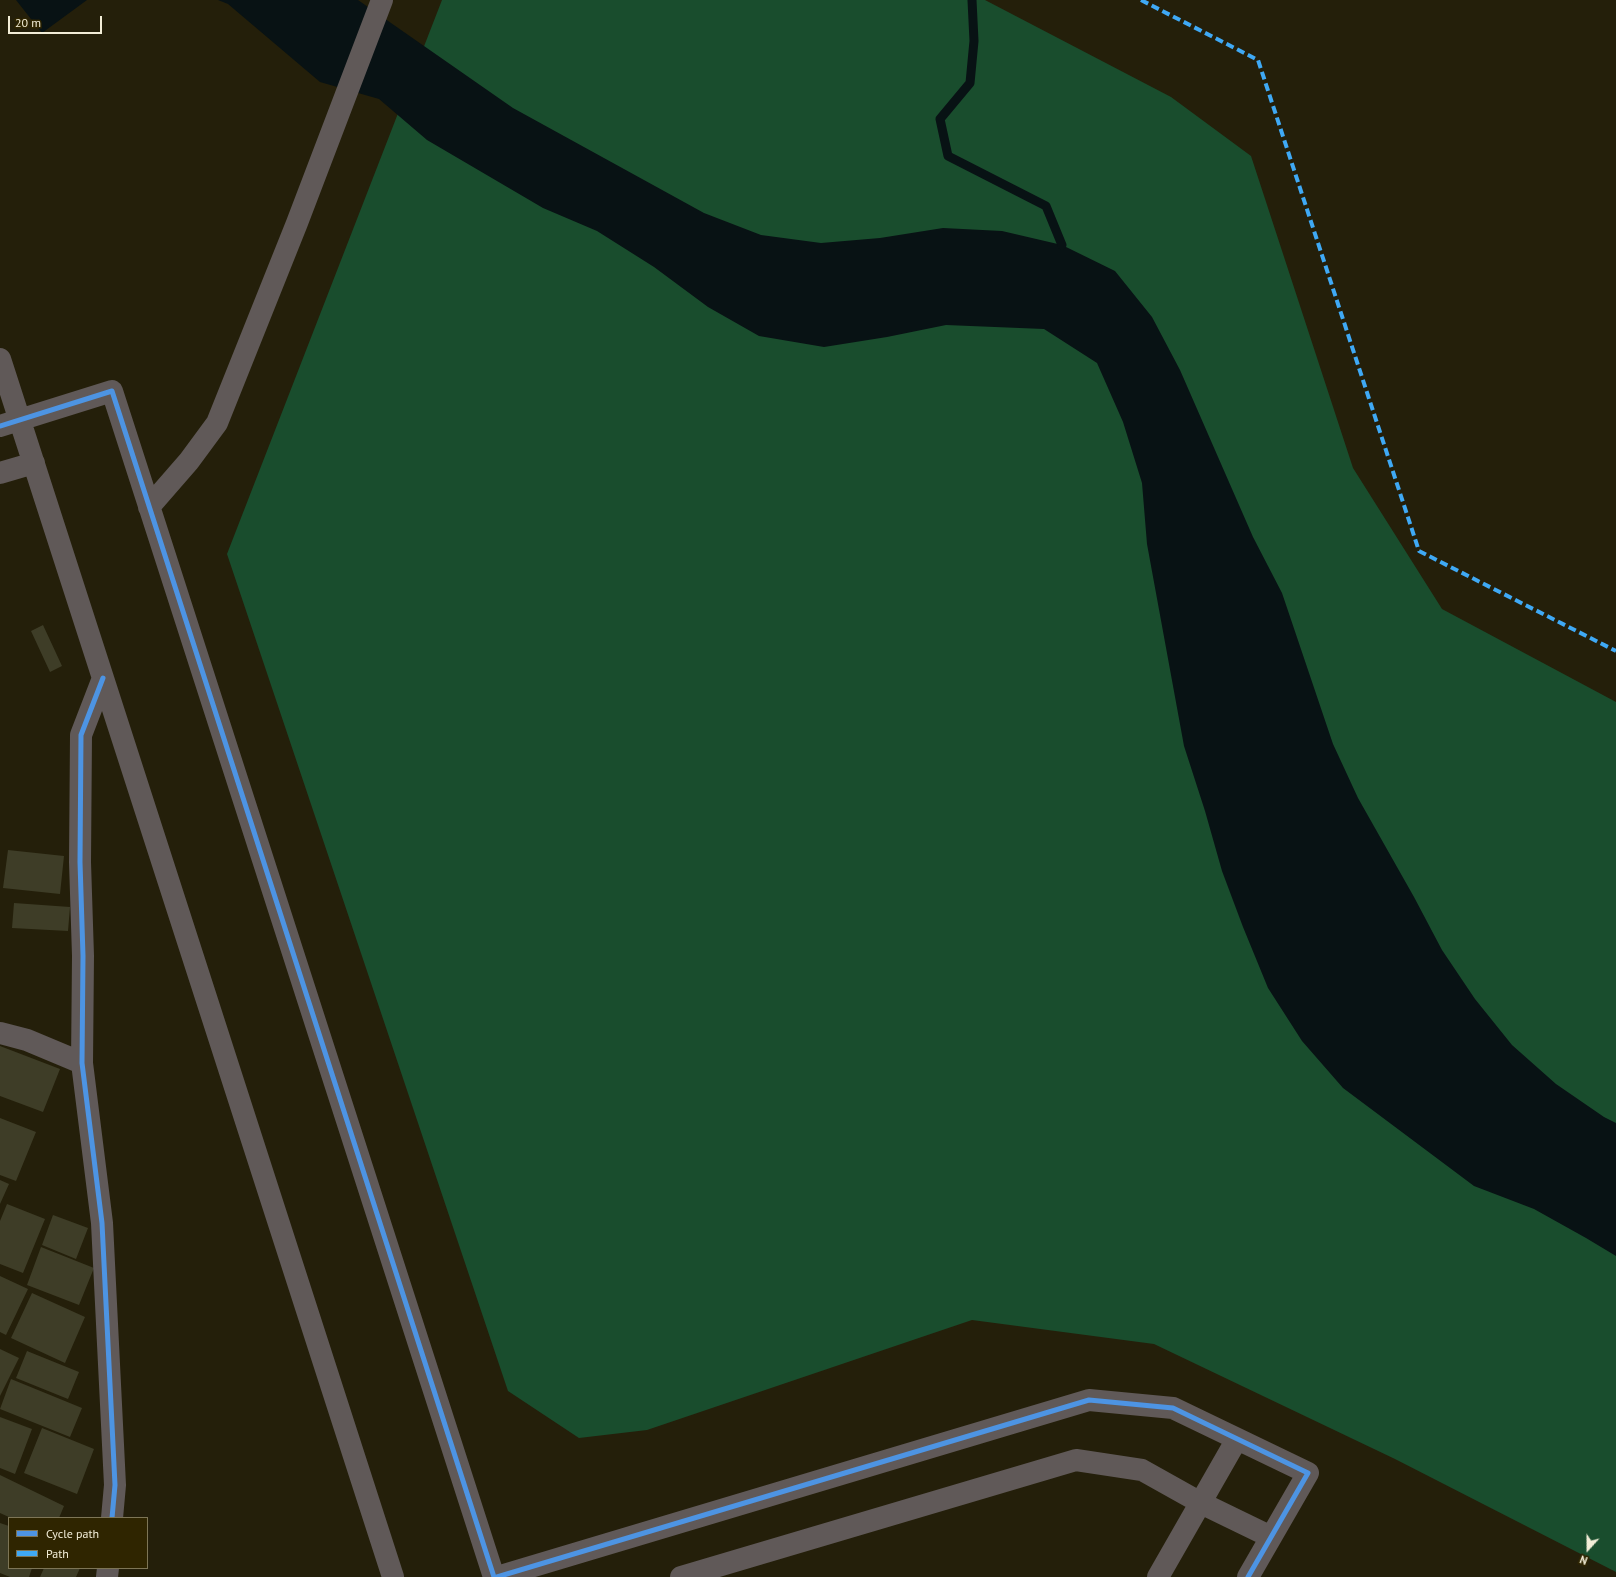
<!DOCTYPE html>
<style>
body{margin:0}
#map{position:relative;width:1616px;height:1577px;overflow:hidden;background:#241f0a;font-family:"PT Sans",sans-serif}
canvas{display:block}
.legend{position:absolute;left:8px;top:1517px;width:140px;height:52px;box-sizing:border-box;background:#2f2500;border:1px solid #7d7556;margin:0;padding:5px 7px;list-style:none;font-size:12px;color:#f2edd7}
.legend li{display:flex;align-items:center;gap:8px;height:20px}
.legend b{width:20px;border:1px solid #7d7556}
.north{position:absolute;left:1568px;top:1529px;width:40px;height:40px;-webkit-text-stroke:3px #2f2500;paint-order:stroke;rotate:201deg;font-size:11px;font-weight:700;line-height:16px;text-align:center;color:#f2edd7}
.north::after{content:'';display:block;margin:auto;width:14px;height:18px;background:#f2edd7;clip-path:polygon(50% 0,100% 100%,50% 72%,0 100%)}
.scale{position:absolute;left:8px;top:16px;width:94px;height:18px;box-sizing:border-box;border:2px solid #f2edd7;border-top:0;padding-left:5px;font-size:12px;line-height:14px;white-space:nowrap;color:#f2edd7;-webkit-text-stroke:3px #2f2500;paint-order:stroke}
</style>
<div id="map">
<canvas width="1616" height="1577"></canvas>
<ul class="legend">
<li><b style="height:5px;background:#4d94e3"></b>Cycle path</li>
<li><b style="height:5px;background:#3fa9f5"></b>Path</li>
</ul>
<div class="north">N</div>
<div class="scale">20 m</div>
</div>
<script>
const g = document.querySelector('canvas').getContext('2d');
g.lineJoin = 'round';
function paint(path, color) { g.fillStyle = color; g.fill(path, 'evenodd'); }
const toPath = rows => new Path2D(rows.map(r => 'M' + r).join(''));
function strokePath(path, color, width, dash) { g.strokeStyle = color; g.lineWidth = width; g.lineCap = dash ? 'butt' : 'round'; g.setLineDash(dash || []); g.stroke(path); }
paint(toPath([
 [442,0,985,0,1171,97,1251,156,1353,468,1442,609,1616,702,1616,1572,1395,1459,1154,1344,972,1320,647,1430,579,1438,508,1391,227,554]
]), '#194d2d');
paint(toPath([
 [16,0,87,0,42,33],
 [218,0,358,0,513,108,704,213,761,235,821,243,880,238,943,228,1002,231,1062,245,1115,271,1152,317,1180,370,1253,537,1282,593,1333,744,1358,798,1414,897,1442,950,1475,999,1512,1045,1556,1084,1604,1117,1616,1123,1616,1256,1586,1238,1534,1209,1474,1186,1343,1088,1302,1041,1268,988,1243,927,1222,871,1205,811,1184,746,1147,544,1142,483,1123,422,1097,363,1044,329,946,325,887,337,824,347,759,336,708,307,654,267,597,231,543,208,427,140,379,99,320,82,228,4]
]), '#081214');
strokePath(toPath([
 [972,0,974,41,970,83,940,119,948,156,1046,206,1062,245]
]), '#081214', 9);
paint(toPath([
 [43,625,62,666,50,672,31,631],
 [8,850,64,856,60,894,3,888],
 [14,903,70,907,68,931,12,928],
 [0,1046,60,1069,43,1112,0,1096],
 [0,1118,36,1132,16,1181,0,1175],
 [0,1180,9,1184,0,1204],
 [7,1204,45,1219,23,1273,0,1264,0,1221],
 [53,1215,88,1228,76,1259,42,1245],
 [41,1247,94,1268,79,1305,27,1285],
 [0,1276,28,1289,6,1335,0,1332],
 [32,1293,85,1317,65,1363,11,1338],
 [0,1349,19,1358,0,1396],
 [27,1351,79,1372,68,1399,16,1378],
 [11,1379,82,1408,70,1437,0,1409],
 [0,1417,32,1429,15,1474,0,1468],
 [42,1428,94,1449,77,1494,24,1473],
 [0,1475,64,1506,59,1518,11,1518,0,1513],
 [0,1523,9,1526,9,1568,32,1568,29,1577,10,1577,0,1573],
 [44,1568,80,1568,76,1577,40,1577]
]), '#3e3d27');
strokePath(toPath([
 [0,359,393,1577],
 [0,426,112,391,494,1577],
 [0,473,34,463],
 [149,507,189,461,217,423,297,223,382,0],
 [103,678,81,735,80,862,83,956,82,1063,102,1223,115,1485,112,1518],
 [0,1033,27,1040,82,1063],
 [107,1577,108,1568],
 [497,1577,1089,1400,1173,1408,1308,1473,1248,1577],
 [681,1577,1076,1460,1142,1470,1201,1503,1271,1537],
 [1158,1577,1237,1439]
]), '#605958', 22);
strokePath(toPath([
 [1141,0,1258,60,1419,551,1616,651]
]), '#3fa9f5', 4, [8, 4]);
strokePath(toPath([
 [0,426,112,391,494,1577],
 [103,678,81,735,80,862,83,956,82,1063,102,1223,115,1485,112,1518],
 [497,1577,1089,1400,1173,1408,1308,1473,1248,1577]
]), '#4d94e3', 5);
</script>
